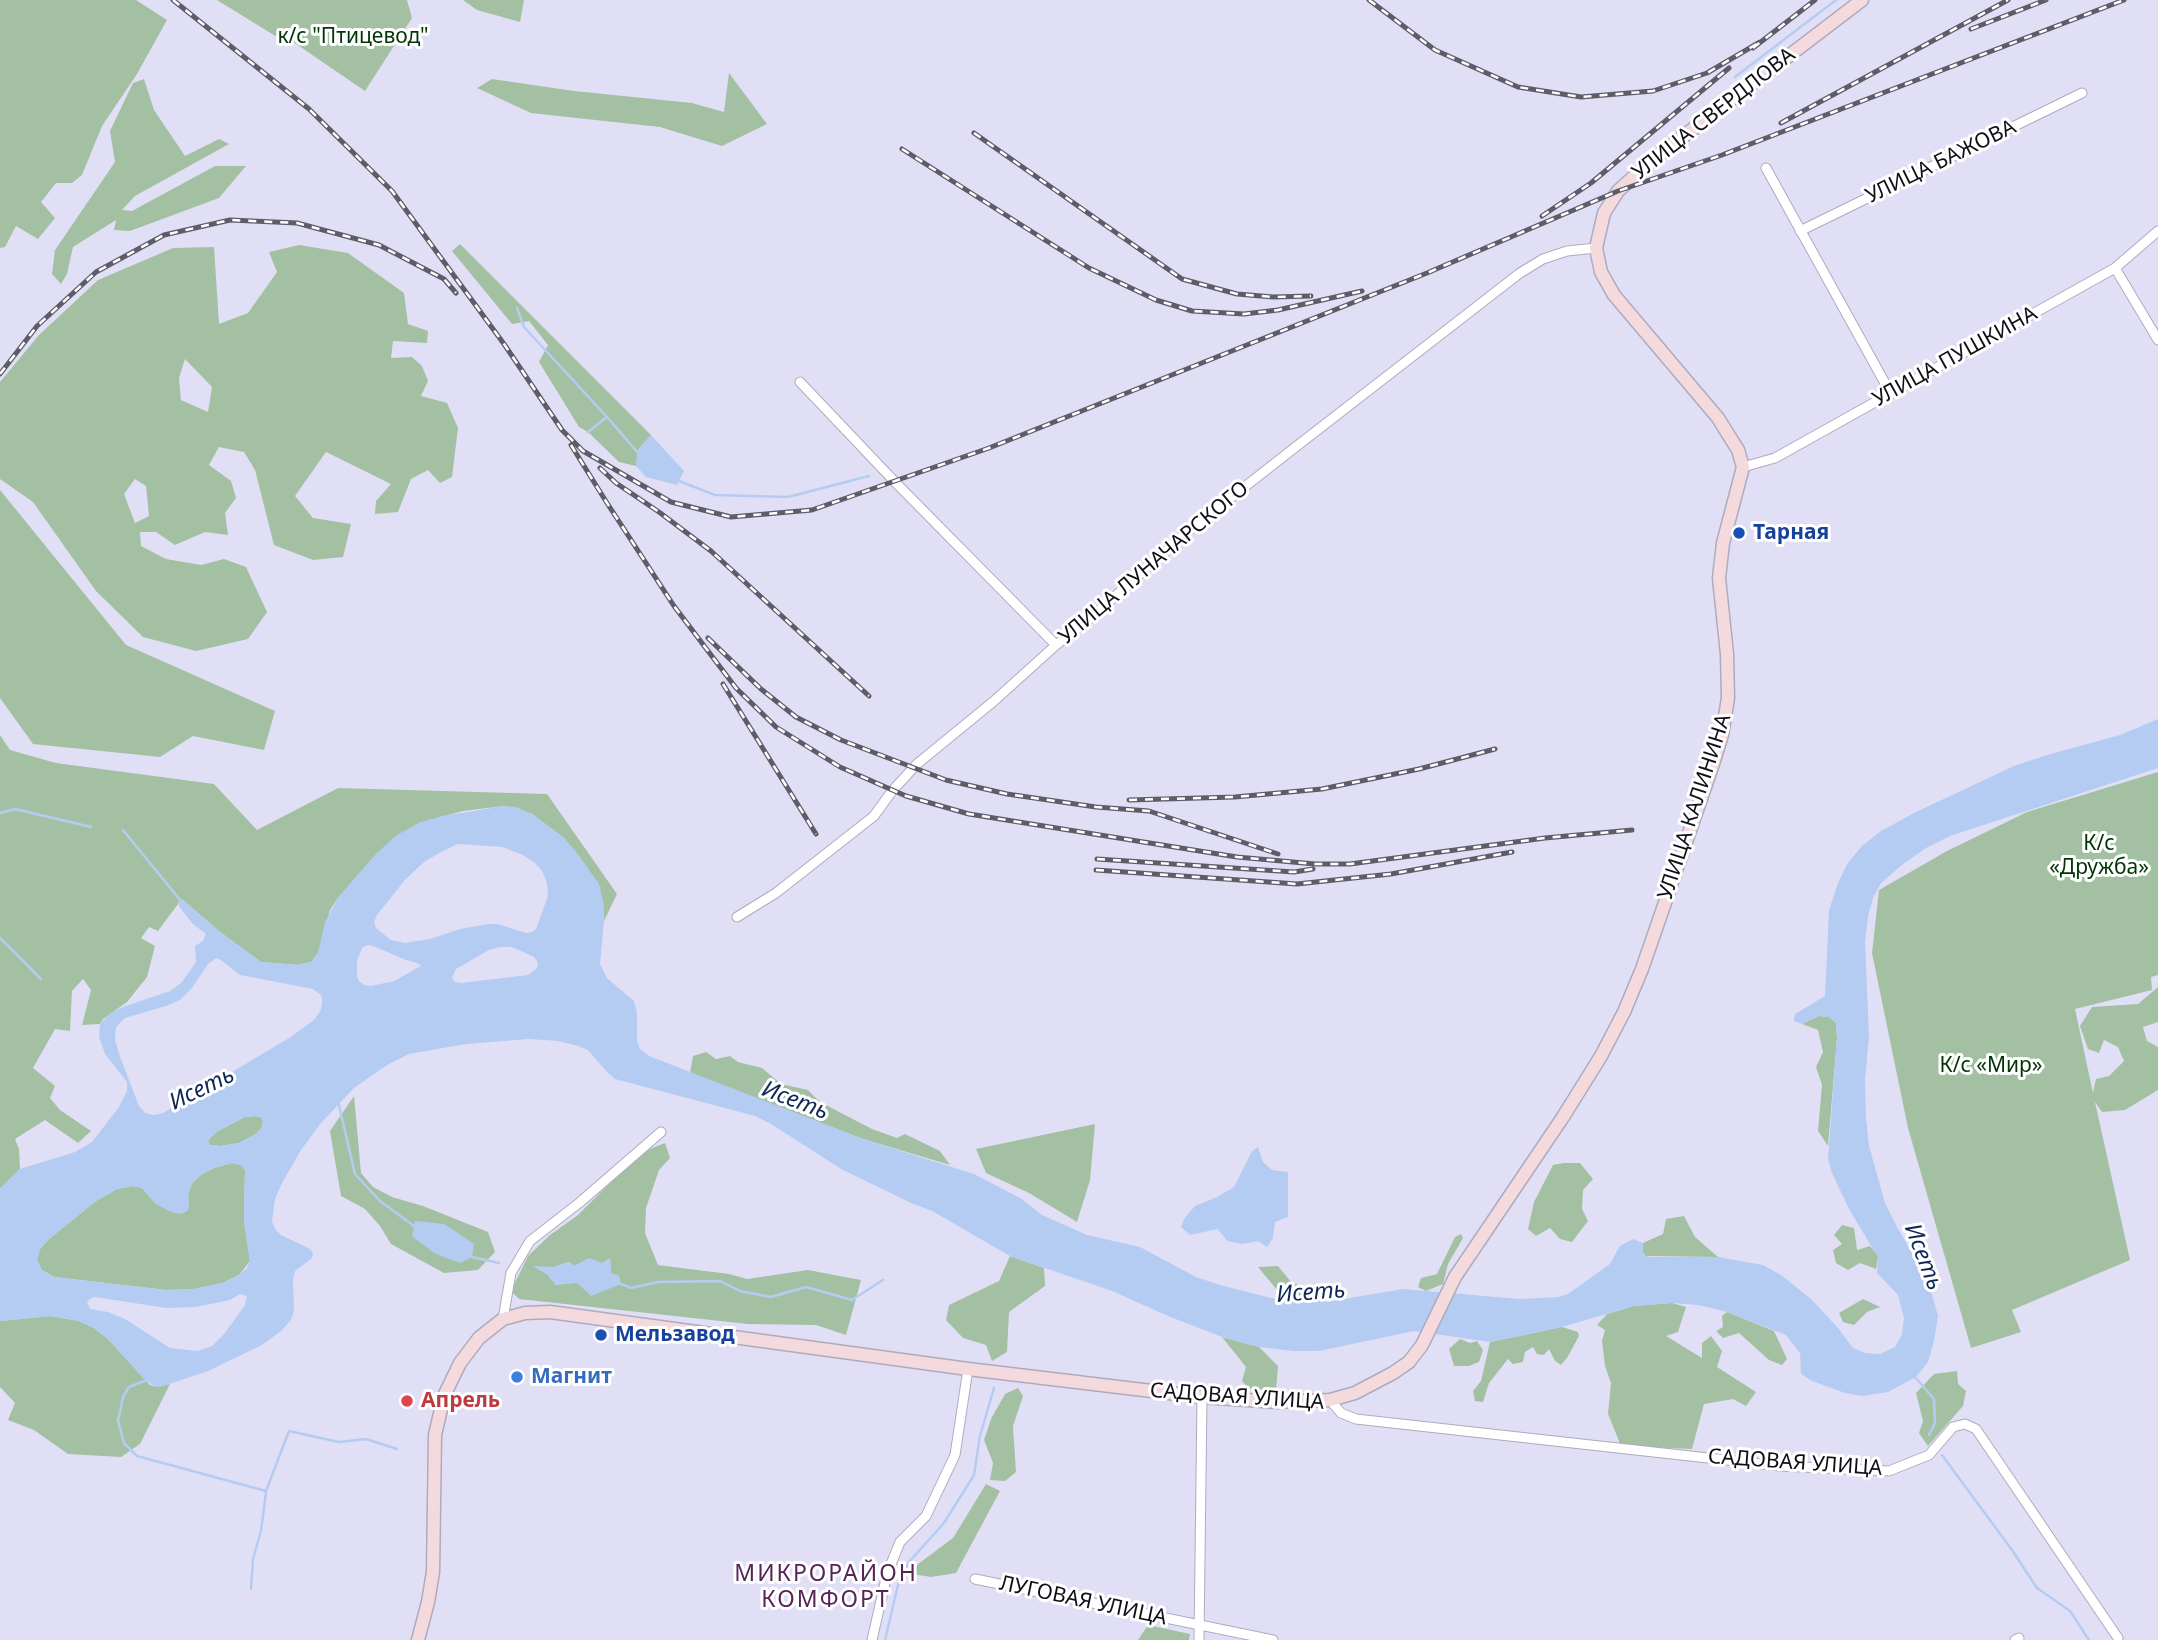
<!DOCTYPE html>
<meta charset="utf-8">
<style>
body{margin:0}
canvas{display:block;background:#e1dff5}
</style>
<canvas width="2158" height="1640"></canvas>
<script>
const g = document.querySelector('canvas').getContext('2d');
g.lineJoin = 'round';
function paint(path, color) { g.fillStyle = color; g.fill(path, 'evenodd'); }
const toPath = rows => new Path2D(rows.map(r => 'M' + r).join(''));
function strokePath(path, color, width, dash) { g.strokeStyle = color; g.lineWidth = width; g.lineCap = dash ? 'butt' : 'round'; g.setLineDash(dash || []); g.stroke(path); }
function label(font, color, halo, rows, align = 'center') {
  g.font = font + ' "Noto Sans",sans-serif'; g.lineWidth = 6; g.setLineDash([]); g.textBaseline = 'middle'; g.strokeStyle = halo; g.fillStyle = color; for (const [text, x, y, turn = 0] of rows) {
    g.save(); g.translate(x, y); g.rotate((+turn || 0) * Math.PI / 180); g.textAlign = isNaN(turn) ? turn : align; if (halo) g.strokeText(text, 0, 0); g.fillText(text, 0, 0); g.restore();
  }
}
paint(toPath([
 [0,0,136,0,167,20,137,74,102,126,82,175,72,183,56,183,41,202,55,218,38,239,16,226,5,247,0,248],
 [217,0,407,0,412,18,365,91,280,33,277,37],
 [463,0,524,0,520,22,477,10],
 [729,73,767,124,722,146,660,127,531,113,477,88,492,79,574,91,692,103,724,112],
 [144,79,154,110,185,156,219,139,229,144,135,196,122,210,132,211,215,166,246,166,219,198,130,231,114,230,116,220,73,247,67,274,61,284,52,274,55,250,115,162,110,131,133,83],
 [460,244,651,435,638,450,636,466,619,462,588,432,579,427,539,362,548,345,529,321,512,324,452,251],
 [299,245,348,253,404,293,408,324,428,331,427,343,393,341,391,358,412,357,422,366,428,381,421,396,447,403,458,428,452,477,440,483,428,470,411,479,398,512,375,514,376,501,391,484,326,452,295,496,313,518,351,524,343,557,313,560,274,545,255,470,244,452,219,447,209,465,231,481,236,498,225,513,228,535,205,532,175,545,156,532,140,532,141,546,166,559,201,565,224,559,246,567,267,612,248,639,196,651,143,637,96,591,33,502,0,479,0,382,39,335,98,280,173,248,214,247,219,324,248,313,277,272,269,252],
 [185,359,212,387,208,412,181,400,179,378],
 [135,479,146,486,149,516,135,523,124,494],
 [0,490,126,645,275,711,264,750,193,736,160,757,33,744,0,698],
 [0,735,10,750,56,763,214,784,257,830,338,788,547,794,617,894,604,921,603,901,564,838,532,814,504,806,463,811,419,823,378,852,338,898,330,910,318,953,311,962,298,965,261,962,220,932,183,900,179,901,178,904,158,931,149,927,141,938,155,946,147,977,127,1002,103,1019,100,1024,82,1025,91,990,83,979,72,991,70,1031,55,1029,33,1068,55,1086,50,1098,60,1110,91,1131,78,1143,45,1120,15,1139,19,1149,20,1169,0,1189],
 [2158,772,2158,975,2151,977,2152,990,2075,1009,2093,1093,2096,1079,2109,1076,2124,1061,2118,1047,2104,1040,2099,1053,2088,1049,2080,1026,2092,1007,2138,1004,2158,987,2158,1022,2143,1027,2147,1041,2158,1047,2158,1090,2125,1110,2102,1112,2095,1102,2130,1260,2012,1310,2021,1332,1971,1348,1908,1128,1872,953,1879,890,1947,851,2027,812],
 [1819,1016,1829,1017,1836,1023,1837,1038,1828,1146,1818,1131,1822,1085,1816,1067,1823,1052,1818,1030,1802,1024],
 [706,1052,716,1059,730,1056,738,1062,762,1068,781,1084,808,1090,820,1102,872,1129,897,1138,905,1134,940,1151,950,1165,863,1139,690,1073,693,1056],
 [354,1096,361,1173,373,1187,392,1197,423,1206,488,1232,495,1252,478,1270,444,1273,391,1244,380,1226,365,1209,341,1196,330,1131],
 [255,1116,261,1117,263,1121,262,1127,256,1134,239,1143,221,1146,210,1145,208,1141,210,1138,218,1131,245,1117],
 [1095,1124,1090,1180,1077,1222,1029,1193,986,1173,976,1149],
 [665,1143,670,1158,659,1170,646,1208,645,1233,658,1265,729,1274,747,1279,808,1270,861,1280,846,1335,816,1325,748,1324,519,1299,511,1291,528,1256,550,1235,578,1215,640,1153],
 [610,1259,611,1273,556,1285,547,1274,535,1267,553,1267,569,1262,574,1266,602,1264],
 [232,1163,241,1165,245,1170,244,1221,250,1261,240,1274,223,1283,194,1289,166,1290,54,1277,42,1270,37,1260,40,1249,49,1239,96,1201,117,1189,133,1186,142,1188,156,1204,187,1211,189,1206,188,1194,192,1183,202,1174,214,1168],
 [1564,1163,1580,1163,1593,1179,1583,1190,1582,1209,1588,1221,1572,1242,1560,1239,1550,1228,1536,1236,1528,1229,1534,1202,1553,1165],
 [1684,1216,1695,1237,1718,1257,1645,1256,1642,1250,1643,1243,1663,1234,1666,1219],
 [1842,1225,1854,1228,1857,1250,1870,1246,1876,1253,1878,1257,1876,1269,1860,1263,1848,1270,1836,1263,1833,1250,1842,1244,1834,1235],
 [1461,1234,1463,1238,1448,1264,1443,1284,1426,1291,1418,1287,1421,1278,1437,1274,1455,1237],
 [1010,1256,1044,1268,1045,1286,1009,1312,1007,1352,992,1361,986,1345,963,1338,946,1320,949,1305,999,1281],
 [1278,1266,1291,1282,1311,1290,1326,1302,1287,1302,1258,1267],
 [1863,1299,1880,1307,1867,1312,1854,1325,1843,1322,1839,1313],
 [1672,1303,1686,1307,1678,1332,1666,1336,1702,1358,1702,1343,1711,1336,1722,1351,1717,1367,1756,1392,1746,1406,1733,1399,1704,1404,1692,1449,1621,1446,1608,1414,1611,1383,1605,1366,1602,1341,1605,1330,1597,1325,1607,1314,1634,1306],
 [1727,1312,1774,1331,1787,1359,1782,1365,1769,1360,1739,1333,1723,1338,1716,1331,1723,1327,1722,1316],
 [51,1316,79,1321,94,1328,108,1339,150,1385,156,1387,170,1384,140,1444,121,1457,68,1454,34,1430,8,1420,15,1403,0,1387,0,1321],
 [1562,1327,1578,1332,1579,1336,1567,1358,1561,1365,1555,1361,1549,1349,1544,1355,1537,1354,1533,1347,1525,1352,1523,1362,1513,1364,1508,1359,1489,1383,1483,1402,1475,1401,1473,1391,1481,1381,1490,1342],
 [1222,1337,1259,1347,1278,1366,1276,1390,1249,1389,1242,1381,1246,1367],
 [1460,1339,1470,1343,1477,1341,1483,1350,1479,1362,1469,1366,1454,1366,1449,1349],
 [1957,1371,1958,1384,1966,1391,1963,1406,1928,1446,1919,1433,1923,1421,1916,1393,1934,1374],
 [1018,1388,1023,1396,1013,1426,1016,1472,1005,1481,990,1480,993,1463,984,1440,991,1419,1005,1394],
 [986,1484,1000,1491,956,1573,931,1577,906,1573,953,1538],
 [1148,1625,1190,1634,1189,1640,1138,1640]
]), '#a4c0a3');
paint(toPath([
 [651,435,684,471,677,485,646,477,636,466,638,450],
 [2158,719,2158,768,1950,836,1926,848,1902,865,1881,883,1873,898,1868,917,1865,942,1869,1036,1865,1081,1866,1118,1869,1146,1885,1203,1897,1227,1917,1261,1931,1291,1938,1316,1934,1341,1928,1362,1916,1377,1888,1392,1863,1396,1845,1393,1812,1381,1801,1374,1800,1353,1786,1335,1727,1312,1698,1305,1672,1303,1634,1306,1562,1327,1490,1342,1414,1331,1319,1351,1293,1351,1259,1347,1222,1337,1168,1316,1112,1291,1010,1256,932,1211,911,1203,841,1169,771,1124,755,1116,615,1079,607,1072,588,1050,578,1046,558,1041,529,1039,466,1044,409,1054,387,1065,354,1088,321,1123,301,1150,282,1183,275,1199,272,1222,276,1230,281,1235,310,1249,313,1253,312,1258,295,1271,293,1280,294,1311,291,1320,281,1331,262,1345,208,1371,163,1386,156,1387,145,1380,108,1339,94,1328,79,1321,51,1316,0,1321,0,1189,20,1169,75,1152,92,1142,119,1107,127,1091,127,1082,105,1054,99,1037,100,1024,108,1015,120,1008,170,991,181,983,189,972,196,962,195,946,203,941,206,934,193,924,181,909,178,904,180,899,183,900,220,932,261,962,298,965,311,962,318,953,325,922,338,898,378,852,397,835,419,823,442,816,504,806,516,807,532,814,564,838,577,853,599,884,603,901,604,921,600,964,607,978,634,1001,637,1013,637,1040,640,1049,649,1056,863,1139,974,1174,1022,1199,1042,1215,1087,1235,1140,1247,1196,1277,1220,1285,1287,1302,1326,1302,1403,1289,1520,1299,1558,1297,1568,1294,1610,1264,1620,1246,1633,1239,1643,1243,1643,1254,1649,1257,1718,1257,1763,1265,1781,1275,1811,1299,1838,1328,1853,1348,1865,1353,1880,1354,1895,1347,1902,1334,1904,1318,1898,1295,1877,1273,1878,1257,1850,1211,1832,1173,1828,1159,1837,1038,1836,1023,1829,1017,1819,1016,1802,1024,1794,1021,1794,1018,1795,1014,1825,996,1829,910,1838,883,1847,864,1862,846,1881,831,1916,812,2014,766,2047,755,2120,735],
 [458,844,502,847,523,855,535,863,542,871,547,883,548,896,536,929,532,932,526,933,498,924,488,924,460,929,430,939,405,943,391,940,376,928,374,922,377,915,405,880,424,862,443,851],
 [367,945,373,946,406,960,417,963,421,966,394,981,371,986,364,985,359,981,357,976,357,961,362,948],
 [500,947,512,947,534,957,537,961,538,966,534,971,528,975,461,983,455,982,452,978,456,969,489,950],
 [216,958,221,960,240,975,313,989,321,995,322,1000,321,1010,314,1020,289,1038,197,1093,163,1113,154,1115,145,1113,139,1106,119,1054,115,1039,116,1027,125,1018,166,1006,180,1000,192,988,208,964],
 [254,1116,261,1117,263,1121,262,1127,256,1134,239,1143,221,1146,210,1145,208,1141,210,1138,218,1131,245,1117],
 [232,1163,241,1165,245,1170,244,1221,250,1261,247,1268,240,1274,223,1283,194,1289,166,1290,54,1277,42,1270,37,1260,40,1249,49,1239,96,1201,117,1189,133,1186,142,1188,156,1204,171,1212,181,1214,187,1211,189,1206,188,1194,192,1183,202,1174,214,1168],
 [240,1294,247,1296,245,1305,224,1334,212,1346,198,1351,170,1348,125,1319,108,1312,90,1309,87,1302,90,1299,95,1297,166,1308,196,1307,230,1300],
 [1258,1147,1263,1162,1272,1170,1288,1172,1288,1217,1275,1222,1273,1238,1267,1247,1258,1241,1242,1244,1227,1241,1218,1229,1190,1235,1181,1227,1184,1219,1195,1206,1217,1197,1234,1187,1252,1151],
 [415,1221,444,1224,458,1233,474,1244,472,1257,460,1263,434,1253,412,1236],
 [589,1258,602,1263,610,1258,611,1273,619,1276,621,1284,591,1296,577,1283,556,1285,547,1274,533,1266,552,1267,570,1262,574,1266]
]), '#b5ccf2');
strokePath(toPath([
 [1735,77,1836,0],
 [517,308,524,327,607,417,588,432],
 [607,417,639,454],
 [679,481,715,495,788,497,869,476],
 [0,813,15,809,91,827],
 [123,830,181,901],
 [0,938,41,979],
 [338,1101,355,1174,380,1201,414,1226],
 [472,1257,499,1263],
 [621,1284,631,1288,658,1282,720,1281,740,1291,771,1297,806,1287,852,1300,883,1280],
 [1915,1377,1934,1399,1935,1423,1929,1435],
 [147,1380,129,1387,123,1397,118,1421,124,1443,137,1456,266,1491,289,1431,339,1442,366,1439,397,1449],
 [1942,1455,2012,1550,2037,1588,2070,1611,2089,1640],
 [251,1589,253,1559,261,1531,266,1492],
 [885,1640,898,1585,909,1562,944,1523,974,1475,980,1436,994,1388]
]), '#b5ccf2', 2.5);
const minor = toPath([
 [1766,168,1891,394],
 [1800,231,2082,93],
 [2115,268,2158,340],
 [800,382,895,482,1056,645],
 [1743,467,1775,458,2115,268,2158,231],
 [737,917,776,893,874,816,892,791,917,764,994,701,1056,645,1087,621,1192,528,1293,449,1520,273,1543,259,1567,251,1596,248],
 [503,1319,511,1273,530,1241,579,1203,661,1132],
 [1330,1400,1341,1413,1356,1419,1780,1466,1889,1471,1929,1455,1953,1427,1965,1424,1976,1429,2118,1638],
 [975,1579,1273,1640],
 [872,1640,887,1574,900,1542,926,1516,955,1455,968,1369],
 [1199,1640,1202,1397],
 [2015,1640,2019,1638]
]);
const secondary = toPath([
 [418,1640,428,1602,433,1572,435,1435,444,1396,460,1363,479,1338,503,1319,525,1313,550,1312,968,1369,1202,1397,1277,1402,1330,1400,1355,1393,1393,1373,1409,1362,1422,1345,1455,1277,1563,1117,1601,1056,1624,1012,1642,969,1712,767,1722,735,1728,698,1727,654,1719,578,1723,543,1743,467,1738,450,1718,418,1614,295,1601,272,1596,248,1604,213,1618,191,1651,161,1862,0]
]);
strokePath(minor, '#adabbf', 11);
strokePath(secondary, '#adabbf', 15);
strokePath(minor, '#fff', 9);
strokePath(secondary, '#f4dadd', 12);
const rail = toPath([
 [173,0,309,109,392,191,504,344,562,430,583,451,671,502,731,517,812,510,989,448,1427,273,1618,191,1722,155,2124,0],
 [1369,0,1435,50,1518,87,1581,97,1653,91,1707,73,1760,42],
 [1971,29,2046,0],
 [1753,48,1815,0],
 [1781,123,2008,0],
 [974,133,1182,279,1237,294,1273,297,1311,296],
 [902,149,1089,268,1156,300,1192,311,1244,314,1278,310,1362,291],
 [1542,216,1591,183,1729,68],
 [0,374,37,326,96,272,164,235,230,220,297,223,379,245,444,279,456,293],
 [571,445,607,503,674,606,736,688,776,727,840,767,906,796,969,814,1237,857,1315,864,1350,864,1545,838,1632,830],
 [600,468,616,483,659,512,711,551,869,696],
 [708,638,761,689,796,717,841,740,946,780,1007,794,1096,807,1149,811,1278,854],
 [723,684,816,834],
 [1129,800,1235,797,1322,789,1419,769,1495,749],
 [1097,859,1294,872,1313,869],
 [1096,870,1297,884,1391,874,1512,852]
]);
strokePath(rail, '#5d5c69', 5);
strokePath(rail, '#fff', 2.5, [8]);
for (const [x, y, r, color] of [
 [1739,533,7,"#1a4fb4"],
 [601,1335,7,"#1a4fb4"],
 [517,1377,7,"#3f7fe0"],
 [407,1401,7,"#e0444e"]
]) { const dot = new Path2D(); dot.arc(x, y, r, 0, 2 * Math.PI); g.fillStyle = color; g.fill(dot); strokePath(dot, '#fff', 2.5); }
label('21px', '#013407', '#fff', [
 ["к/с \"Птицевод\"",353,37],
 ["К/с",2099,844],
 ["«Дружба»",2099,868],
 ["К/с «Мир»",1991,1066]
]);
label('21px', '#0f0e15', '#fff', [
 ["УЛИЦА СВЕРДЛОВА",1714,114,-38],
 ["УЛИЦА БАЖОВА",1941,162,-26],
 ["УЛИЦА ПУШКИНА",1955,357,-29],
 ["УЛИЦА ЛУНАЧАРСКОГО",1154,563,-40],
 ["УЛИЦА КАЛИНИНА",1695,807,-72],
 ["САДОВАЯ УЛИЦА",1237,1397,4],
 ["САДОВАЯ УЛИЦА",1795,1463,4],
 ["ЛУГОВАЯ УЛИЦА",1083,1601,12]
]);
label('bold 21px', '#164399', '#fff', [
 ["Тарная",1753,533],
 ["Мельзавод",615,1335]
], 'left');
label('bold 21px', '#366cbe', '#fff', [
 ["Магнит",531,1377]
], 'left');
label('bold 21px', '#be3a42', '#fff', [
 ["Апрель",421,1401]
], 'left');
label('italic 23px', '#0e2755', '#fff', [
 ["Исеть",202,1089,-26],
 ["Исеть",795,1101,21],
 ["Исеть",1923,1257,69],
 ["Исеть",1311,1293,-4]
]);
g.letterSpacing = '2px';
label('23px', '#562556', '#fff', [
 ["МИКРОРАЙОН",826,1574],
 ["КОМФОРТ",826,1600]
]);
g.letterSpacing = '0px';
</script>
